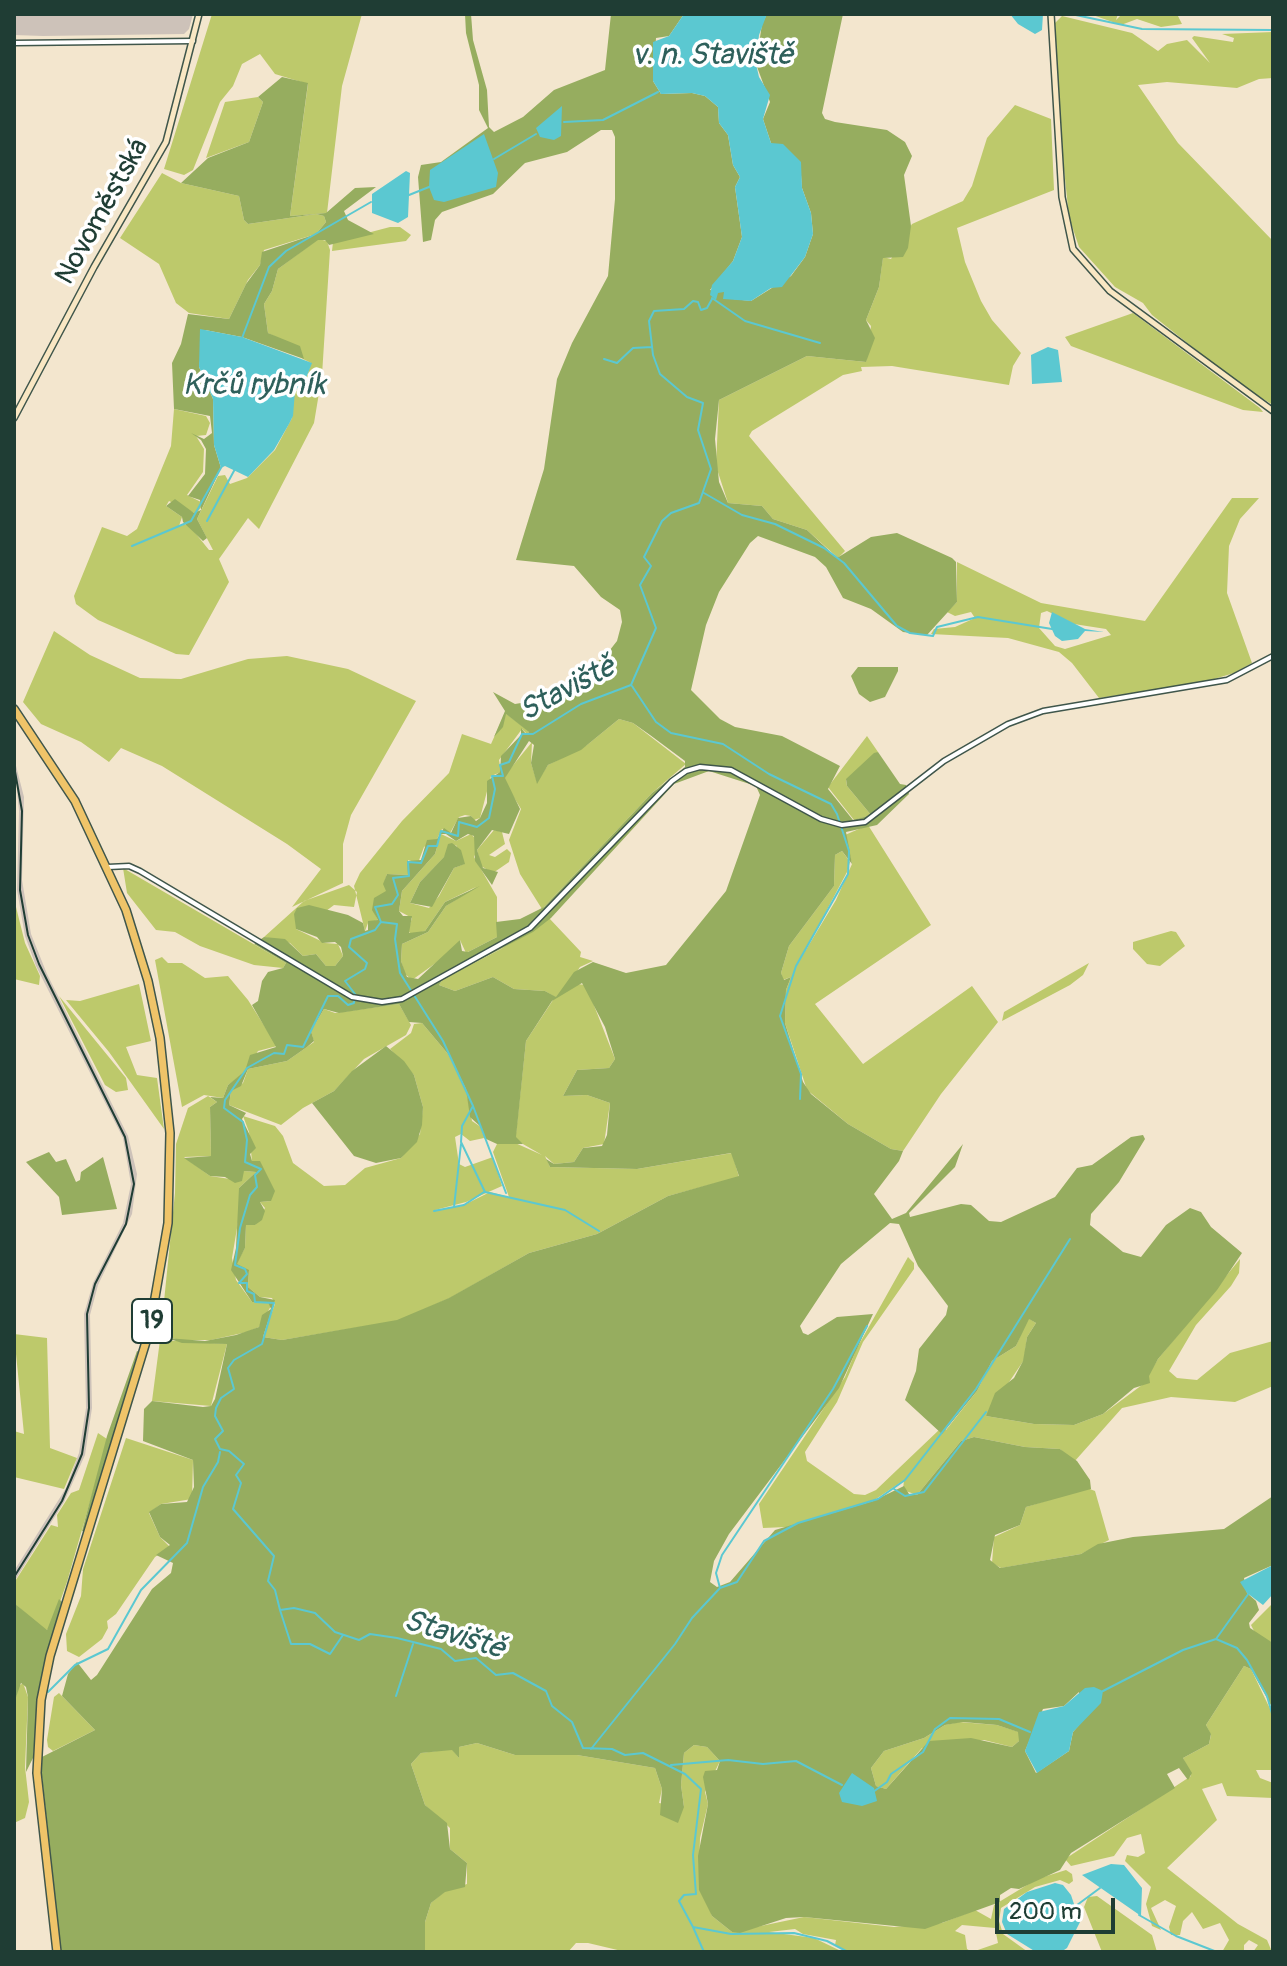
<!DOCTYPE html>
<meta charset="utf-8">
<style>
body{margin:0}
#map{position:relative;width:1287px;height:1966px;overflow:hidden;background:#f3e6ce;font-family:Pangolin,sans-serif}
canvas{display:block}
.frame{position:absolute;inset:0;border:16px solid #1f3d34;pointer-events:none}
.scale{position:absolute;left:995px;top:1898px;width:120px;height:36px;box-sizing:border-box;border:4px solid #1f3d34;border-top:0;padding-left:10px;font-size:24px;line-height:28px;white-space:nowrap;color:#1f3d34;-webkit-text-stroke:6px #fff;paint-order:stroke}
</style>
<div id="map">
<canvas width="1287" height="1966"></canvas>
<div class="frame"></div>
<div class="scale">200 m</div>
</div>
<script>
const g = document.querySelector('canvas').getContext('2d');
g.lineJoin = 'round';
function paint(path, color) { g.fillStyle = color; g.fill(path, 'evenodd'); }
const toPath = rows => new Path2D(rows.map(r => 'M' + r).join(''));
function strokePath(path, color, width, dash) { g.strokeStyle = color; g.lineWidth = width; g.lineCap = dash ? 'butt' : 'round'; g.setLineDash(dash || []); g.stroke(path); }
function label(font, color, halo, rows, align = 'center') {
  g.font = font + ' Pangolin,sans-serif'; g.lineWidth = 7; g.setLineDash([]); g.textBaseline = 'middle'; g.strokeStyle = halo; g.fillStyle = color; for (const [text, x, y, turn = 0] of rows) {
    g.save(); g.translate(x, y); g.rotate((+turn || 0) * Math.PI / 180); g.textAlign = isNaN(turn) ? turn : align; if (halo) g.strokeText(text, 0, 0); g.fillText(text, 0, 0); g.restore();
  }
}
paint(toPath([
 [14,14,193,14,189,29,184,34,43,36,14,35],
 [14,758,24,797,22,880,31,934,47,974,128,1136,137,1174,132,1214,98,1285,90,1315,92,1408,85,1455,64,1502,14,1582,14,1571,66,1488,79,1453,86,1408,84,1314,93,1283,123,1223,131,1184,123,1138,36,966,25,936,17,890,19,811]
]), '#cdc2b9');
paint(toPath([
 [212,14,362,14,342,86,327,213,290,216,308,84,275,74,260,54,242,64,233,86,220,102,193,170,184,175,164,169],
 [1090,14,1118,14,1116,20,1122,14,1177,14,1182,24,1161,27,1137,19,1121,25],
 [1062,16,1132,33,1158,51,1167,44,1187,40,1210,63,1192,38,1194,36,1233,42,1234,38,1222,34,1273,32,1273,78,1259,79,1237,88,1167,82,1138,85,1178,143,1273,241,1273,405,1239,384,1152,315,1143,303,1115,287,1079,247,1069,217,1061,140,1055,23],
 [258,97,263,102,249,142,206,158,225,102],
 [1015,105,1051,119,1054,190,957,228,965,262,981,301,992,320,1021,353,1013,366,1009,385,892,366,861,367,862,371,843,375,752,431,749,436,845,551,838,558,807,530,773,519,762,506,728,503,716,466,719,400,807,356,866,362,871,326,866,320,879,287,883,257,891,259,912,224,963,201,972,186,987,138],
 [162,173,181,183,239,196,244,220,248,224,316,214,324,216,326,222,316,234,264,250,260,265,248,280,229,319,189,313,176,303,159,264,120,238],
 [390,227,400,227,411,235,406,241,332,251,333,242],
 [318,239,327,241,330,250,322,375,314,423,259,529,248,518,219,559,229,582,189,655,176,654,98,620,76,604,74,596,102,527,127,536,137,529,171,446,174,409,206,416,210,423,206,435,196,436,204,449,203,472,187,495,201,502,202,506,196,514,169,501,166,506,182,517,179,526,188,524,209,550,213,550,197,519,218,476,225,475,230,484,247,478,275,450,292,418,294,394,305,382,311,363,303,359,295,347,268,333,264,304,272,291,278,269],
 [1133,313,1260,408,1263,412,1243,410,1071,346,1065,337],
 [1232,498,1259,498,1240,519,1229,546,1227,593,1252,663,1234,673,1204,682,1099,698,1072,663,1059,652,1008,638,931,634,934,629,955,627,975,618,971,612,955,616,947,612,957,602,957,562,1041,603,1145,621],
 [1047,611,1074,624,1106,629,1111,635,1065,649,1055,646,1039,628,1041,613],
 [54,631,90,655,140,678,181,679,248,659,287,656,348,669,416,701,351,815,343,844,343,883,292,907,321,869,287,844,162,766,121,748,109,762,81,742,41,724,23,702],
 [505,713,529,731,527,734,522,729,499,760,501,772,491,776,480,818,474,820,471,816,465,815,459,817,450,833,442,829,437,839,424,847,418,863,408,860,408,875,387,874,384,884,387,891,373,910,378,920,368,923,365,931,354,886,360,873,402,821,449,773,462,734,491,744],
 [619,719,633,723,686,764,652,793,542,909,520,874,509,840,521,809,504,781,506,774,532,742,531,763,537,782,548,765,587,745],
 [867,736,878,752,846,780,847,786,871,815,854,820,828,787],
 [868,825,931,925,815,1004,863,1064,972,986,998,1022,941,1094,903,1151,891,1149,848,1124,807,1090,785,1023,786,990,791,977,783,980,781,973,789,946,834,886,835,855,842,851,850,862,847,872,804,953,836,900,852,864,845,835],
 [494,830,502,832,505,844,489,855,495,857,507,849,511,853,509,862,493,873,481,866,477,850,474,857,497,897,497,937,466,953,460,940,454,950,412,980,405,974,401,961,402,944,428,932,446,906,476,887,445,902,425,931,412,935,408,931,412,918,399,911,402,891,435,854,441,834,456,841,471,834,477,840,477,850],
 [456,845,464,864,454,868,439,896,429,908,410,903,420,882],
 [123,868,286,963,283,968,254,965,200,946,175,932,156,930,127,893],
 [349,885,357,892,354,907,334,905,326,911,319,908,296,929,325,943,338,944,343,956,335,966,326,966,316,954,303,956,290,943,264,937,304,901],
 [14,899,25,943,40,976,39,985,14,979],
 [549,918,581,952,580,957,593,961,580,967,563,992,577,984,586,985,615,1059,609,1068,577,1070,563,1096,587,1095,610,1103,604,1144,583,1148,574,1162,554,1164,545,1156,550,1167,637,1169,732,1153,739,1177,668,1196,597,1234,529,1253,450,1298,397,1321,282,1340,263,1337,275,1304,272,1298,260,1297,248,1287,249,1271,237,1266,237,1262,245,1248,246,1225,255,1225,265,1208,260,1202,271,1201,271,1187,261,1165,252,1161,249,1132,243,1116,275,1126,283,1136,293,1163,324,1186,345,1185,365,1168,401,1158,420,1134,423,1107,414,1075,390,1049,411,1033,414,1024,422,1023,448,1054,466,1089,472,1121,481,1127,484,1138,470,1141,461,1134,455,1137,459,1164,465,1167,493,1157,502,1186,466,1202,435,1210,462,1206,490,1192,509,1197,493,1152,497,1144,513,1142,542,1155,516,1140,516,1133,526,1041,555,997,545,991,514,989,493,977,455,991,439,985,443,979,501,949],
 [1171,931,1176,932,1185,946,1160,966,1147,964,1133,949,1133,942],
 [162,957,168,963,182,963,205,978,228,976,248,1000,277,1046,258,1051,243,1074,228,1085,223,1098,204,1095,182,1107,155,960],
 [1089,963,1083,975,1070,985,1002,1021,1004,1012],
 [139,984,151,1041,126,1047,137,1075,157,1078,164,1129,109,1052,66,1000,80,1001],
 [59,996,126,1078,128,1090,116,1092,105,1085],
 [399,1004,411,1025,406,1035,364,1059,334,1091,303,1108,281,1125,229,1105,231,1091,243,1083,248,1069,287,1061,314,1042,311,1031,324,1009,335,1013],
 [208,1096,217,1102,210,1107,211,1156,184,1157,210,1176,230,1179,244,1171,256,1172,239,1188,240,1210,232,1258,236,1280,252,1302,268,1302,271,1306,259,1327,247,1332,211,1340,181,1340,161,1336,161,1331,175,1193,176,1144,188,1108],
 [908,1257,914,1263,914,1269,863,1342,837,1402,805,1452,807,1461,854,1494,865,1495,876,1490,940,1429,946,1430,977,1391,992,1361,1016,1346,1028,1318,1036,1323,1027,1337,1024,1360,986,1416,1034,1424,1074,1425,1103,1414,1142,1385,1158,1359,1240,1259,1239,1273,1231,1286,1196,1325,1169,1371,1177,1378,1197,1380,1230,1353,1273,1341,1273,1386,1235,1402,1171,1397,1122,1408,1074,1462,1060,1449,1025,1447,974,1437,961,1441,917,1495,903,1490,904,1480,873,1501,787,1527,763,1528,759,1504,845,1377,857,1348],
 [14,1334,47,1338,50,1448,77,1458,64,1489,14,1477,14,1431,24,1434],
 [160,1340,227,1344,211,1406,152,1401],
 [98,1433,107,1439,100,1467,67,1582,51,1627,45,1631,14,1603,14,1583,51,1525,58,1527,57,1515,71,1493,79,1490],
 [126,1438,193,1460,192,1499,161,1504,149,1513,160,1537,170,1547,155,1557,116,1614,107,1621,108,1628,102,1639,79,1657,67,1651,66,1634,81,1596,83,1569],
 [1087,1488,1095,1491,1109,1540,1081,1554,1001,1568,992,1563,994,1537,1020,1525,1026,1507],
 [1273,1603,1273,1643,1256,1635,1251,1625],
 [1244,1666,1251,1669,1272,1713,1273,1709,1273,1770,1256,1770,1260,1778,1273,1783,1273,1798,1227,1796,1222,1783,1202,1789,1217,1820,1167,1868,1238,1924,1267,1940,1272,1952,1253,1952,1258,1945,1249,1940,1244,1945,1244,1952,1222,1952,1229,1940,1220,1923,1203,1929,1192,1912,1183,1921,1180,1935,1171,1935,1169,1927,1176,1906,1165,1900,1151,1908,1161,1930,1152,1926,1146,1904,1151,1887,1125,1861,1127,1855,1138,1857,1145,1853,1141,1834,1127,1838,1114,1856,1071,1866,1065,1859,1191,1776,1183,1758,1209,1744,1211,1735,1206,1725],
 [23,1683,28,1697,25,1767,29,1802,25,1818,14,1823,14,1703,19,1686],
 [59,1693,95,1730,53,1751,48,1747,47,1740,54,1697],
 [959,1722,997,1725,1019,1732,1019,1741,1012,1747,984,1740,922,1748,886,1789,876,1786,871,1768,884,1751,924,1738,945,1725],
 [477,1743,515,1755,577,1755,655,1768,662,1789,659,1803,684,1807,681,1785,684,1753,694,1745,707,1747,720,1761,705,1792,708,1804,700,1838,699,1871,712,1916,732,1932,804,1917,894,1927,942,1923,975,1910,991,1919,994,1905,1037,1879,1066,1870,1072,1874,1073,1881,1069,1884,1060,1880,1035,1887,1001,1908,999,1921,1003,1934,1028,1952,849,1952,835,1945,836,1940,803,1934,795,1929,769,1932,814,1938,843,1952,626,1952,588,1943,576,1943,568,1952,425,1952,425,1922,431,1903,445,1891,467,1884,467,1863,450,1849,450,1828,425,1805,411,1764,421,1753,452,1749,459,1758,459,1747],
 [962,1925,995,1928,998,1943,972,1952,967,1949,965,1935,955,1931],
 [1097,1896,1152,1935,1157,1952,1102,1952,1084,1907,1088,1897]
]), '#bdc96b');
paint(toPath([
 [465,14,471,14,473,40,487,90,489,127,494,132,523,117,554,90,605,70,611,14,684,14,669,36,656,38,653,81,661,94,692,93,705,96,718,107,719,123,728,135,733,165,740,177,735,187,742,237,733,261,710,290,725,292,724,298,751,301,791,276,805,257,813,234,811,213,802,188,800,162,771,143,763,119,770,102,756,64,762,24,767,14,843,14,822,113,825,119,835,122,887,130,905,142,912,156,904,175,911,226,908,248,903,257,883,258,879,287,866,320,875,338,866,362,807,356,719,400,715,439,719,482,728,503,762,506,773,519,807,530,837,558,871,537,897,533,952,558,956,562,957,602,927,635,903,632,871,609,843,598,826,567,815,557,758,536,750,543,719,592,706,625,691,690,720,719,735,727,782,736,840,766,828,789,853,820,871,815,847,786,846,779,874,753,878,752,900,784,906,785,909,794,877,825,846,832,852,864,842,851,835,855,834,886,789,946,781,973,784,980,791,977,786,990,785,1023,803,1082,811,1094,848,1124,891,1149,903,1151,899,1161,874,1194,892,1219,906,1213,963,1144,955,1167,909,1213,910,1217,961,1204,971,1205,989,1221,1001,1222,1055,1197,1077,1168,1092,1165,1131,1137,1143,1135,1145,1139,1119,1182,1091,1214,1090,1225,1123,1252,1141,1257,1166,1225,1190,1208,1201,1212,1211,1227,1242,1253,1217,1290,1158,1359,1149,1376,1150,1383,1134,1388,1103,1414,1074,1425,1034,1424,986,1416,995,1393,1014,1378,1023,1361,1027,1337,1036,1323,1029,1319,1016,1346,992,1361,977,1391,942,1434,905,1400,916,1371,919,1349,946,1315,948,1306,918,1266,899,1224,890,1223,841,1264,800,1326,803,1333,808,1335,837,1317,873,1314,839,1388,729,1534,714,1561,710,1582,717,1587,730,1582,775,1530,873,1501,904,1486,909,1494,917,1495,961,1441,974,1437,1025,1447,1060,1449,1077,1461,1090,1480,1091,1489,1026,1507,1020,1525,995,1535,990,1560,1000,1568,1081,1554,1098,1544,1133,1537,1224,1529,1273,1496,1273,1565,1244,1578,1247,1593,1256,1601,1259,1610,1249,1623,1250,1628,1273,1643,1273,1709,1251,1669,1244,1666,1206,1725,1211,1734,1209,1744,1183,1758,1192,1773,1188,1780,1179,1768,1167,1774,1175,1788,1071,1853,1060,1870,1019,1889,1011,1888,1000,1895,1000,1902,925,1929,804,1917,786,1918,740,1933,732,1932,712,1916,699,1890,698,1856,708,1804,703,1777,705,1771,717,1770,720,1761,707,1747,694,1745,684,1753,681,1785,684,1807,678,1823,660,1815,662,1789,655,1768,577,1755,515,1755,477,1743,459,1747,459,1758,452,1750,421,1753,411,1764,425,1805,447,1823,450,1849,467,1863,465,1887,445,1892,431,1903,425,1922,425,1952,61,1952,40,1758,95,1730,62,1696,68,1674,77,1662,91,1680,97,1675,152,1589,171,1573,173,1563,156,1555,170,1545,160,1537,149,1512,161,1504,187,1502,194,1487,193,1460,143,1441,144,1409,152,1401,203,1407,211,1406,215,1399,227,1344,182,1343,167,1338,205,1341,236,1335,259,1327,262,1315,271,1309,268,1302,252,1302,231,1270,236,1248,239,1188,256,1172,244,1171,242,1181,235,1183,225,1177,210,1176,184,1158,211,1156,210,1107,217,1102,210,1097,223,1098,228,1085,245,1071,250,1055,276,1047,252,1005,258,1001,262,981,268,972,283,968,286,963,254,944,264,937,285,939,303,956,316,954,326,966,335,966,343,956,341,947,335,942,322,943,317,937,296,929,294,914,297,908,309,905,348,915,363,923,365,931,368,930,368,921,378,920,372,910,374,898,386,891,383,884,387,874,408,875,407,861,421,860,427,840,437,839,444,828,451,833,458,818,471,816,476,821,480,818,487,803,487,781,500,772,501,756,521,735,521,728,526,734,529,732,506,714,503,727,494,737,505,711,493,692,515,704,551,698,606,655,617,641,622,622,620,610,601,597,574,566,516,560,544,469,557,379,572,343,608,276,615,199,615,137,612,130,601,130,567,152,525,163,493,194,442,212,435,220,431,240,423,242,418,177,421,165,441,162,488,128,479,110,479,85,466,33],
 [619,719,633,723,650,735,685,761,685,767,652,793,544,907,520,919,496,922,497,937,468,952,462,951,460,940,418,979,407,977,401,961,402,944,428,932,446,906,480,886,445,902,425,931,409,933,412,916,403,916,399,911,402,891,435,854,441,834,446,834,456,841,468,834,474,836,475,861,492,885,498,872,483,868,477,850,492,830,509,834,520,809,505,778,529,741,534,745,531,763,537,784,548,765,581,750],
 [709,771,756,786,760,795,726,891,666,965,626,973,593,962,574,972,556,997,545,991,514,989,493,977,455,991,439,985,443,979,533,932,551,918,674,784],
 [582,983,605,1027,615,1059,609,1068,577,1070,563,1096,587,1095,610,1103,607,1135,602,1146,583,1148,574,1162,554,1164,546,1159,550,1167,637,1169,731,1153,739,1176,668,1196,597,1234,529,1253,449,1298,397,1320,282,1340,263,1337,275,1300,260,1297,248,1287,249,1270,237,1264,245,1248,246,1225,255,1225,262,1220,265,1211,260,1202,271,1201,275,1191,260,1161,252,1161,250,1154,256,1148,242,1119,246,1113,229,1105,231,1091,241,1086,248,1069,287,1061,307,1047,314,1041,311,1031,324,1009,339,1013,399,1004,409,1022,422,1023,448,1054,466,1089,470,1117,481,1127,484,1138,497,1144,523,1144,516,1137,526,1041,552,1001],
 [1079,1692,1079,1725,1073,1732,1069,1751,1036,1773,1025,1751,1043,1709,1064,1706],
 [963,1722,997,1725,1018,1732,1019,1741,1012,1747,971,1738,929,1741,886,1789,876,1786,871,1768,884,1751,924,1738,945,1725],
 [282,77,308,83,290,216,326,213,355,188,376,187,344,211,348,220,374,234,329,245,325,240,318,240,278,269,272,291,264,304,268,333,300,346,304,359,242,337,205,330,199,367,213,399,214,445,221,468,197,519,207,538,203,541,183,522,182,517,166,506,175,499,194,513,201,510,200,500,188,496,205,474,206,449,201,440,191,433,204,439,212,433,210,416,174,409,172,363,181,344,188,314,229,319,246,284,260,265,262,252,316,234,326,222,324,216,316,214,248,224,244,220,239,196,181,183,208,158,249,142,263,102,258,97],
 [858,667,898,667,898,671,885,697,870,702,859,694,851,676],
 [452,843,461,850,465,864,454,868,432,907,410,903,420,882,444,857,448,844],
 [386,1046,404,1061,414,1075,423,1107,422,1125,417,1142,401,1158,376,1163,354,1156,312,1103,334,1091,352,1071],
 [49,1152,56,1162,66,1159,76,1182,80,1180,81,1172,103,1157,117,1209,62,1215,59,1197,26,1162],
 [137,1351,140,1352,85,1532,82,1531,107,1436],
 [59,1599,63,1603,43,1670,33,1758,26,1772,28,1697,26,1687,21,1683,14,1703,14,1603,47,1630]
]), '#96ad5f');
paint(toPath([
 [684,14,767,14,759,35,756,64,759,77,770,95,763,119,771,143,783,144,801,162,802,188,811,213,813,234,805,257,782,287,771,288,751,301,723,299,724,292,718,293,716,300,710,295,712,285,733,261,742,237,735,187,740,177,733,165,728,135,719,123,718,107,705,96,692,93,661,94,653,81,653,42,669,36],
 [1010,14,1043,14,1042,30,1035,34,1018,24],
 [562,106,561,136,554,140,540,137,536,128],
 [484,134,498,173,496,187,444,202,434,200,429,187,430,170],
 [406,171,410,173,408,217,398,223,372,213,372,194],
 [200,329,242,337,312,363,306,378,295,391,293,416,289,424,274,450,248,477,225,466,221,468,214,445,213,399,199,367],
 [1048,347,1058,350,1062,382,1032,384,1031,355],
 [1052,612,1085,629,1104,632,1085,631,1078,639,1062,641,1055,636,1049,623],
 [1273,1565,1273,1594,1263,1605,1247,1593,1240,1582],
 [1094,1687,1103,1691,1101,1703,1073,1732,1069,1751,1037,1773,1025,1751,1039,1712,1064,1706,1085,1688],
 [852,1773,874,1788,877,1801,862,1806,842,1802,839,1793],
 [1111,1864,1124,1865,1142,1888,1141,1916,1082,1875],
 [1055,1883,1063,1885,1071,1895,1080,1922,1067,1948,1061,1952,1036,1952,1007,1934,1002,1922,1004,1909,1027,1892]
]), '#5bc8d1');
strokePath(toPath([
 [1071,14,1142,29,1273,30],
 [564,122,603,120,658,92],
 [494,159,536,134],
 [409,195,429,187],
 [712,298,745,321,820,343],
 [712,299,707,308,701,310,698,302,693,301,684,309,654,311,649,321,653,355,660,374,687,397,703,403,698,430,711,469,699,503,671,513,662,521,644,557,651,566,640,585,656,628,631,685,581,704,533,734,522,734,509,762,500,765,503,776,492,776,495,789,489,818,477,827,459,822,458,836,441,831,437,846,428,846,421,863,408,862,409,876,393,878,398,895,392,904,375,907,381,922,375,930,351,939,349,947,367,963,365,969,345,981,355,994,354,1003,348,1005,338,996,328,996,303,1047,287,1045,284,1054,274,1053,247,1068,225,1100,224,1108,243,1122,247,1140,245,1162,261,1169,255,1175,257,1187,250,1195,240,1228,235,1265,245,1269,247,1274,239,1283,247,1283,247,1291,254,1294,255,1302,274,1303,262,1344,234,1360,228,1368,234,1389,221,1398,216,1408,215,1416,223,1431,215,1439,220,1449,229,1451,244,1464,236,1475,241,1483,233,1509,274,1556,268,1581,275,1590,280,1610,294,1608,315,1613,335,1632,359,1640,370,1634,397,1638,441,1649,455,1661,476,1658,496,1675,513,1673,546,1691,552,1706,572,1722,583,1748,612,1749,625,1755,643,1753,685,1774,701,1789,693,1855,696,1894,684,1895,679,1901,693,1927,731,1934,794,1933,827,1941,848,1952],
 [242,338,269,267,286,251,371,202],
 [604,359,617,363,633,348,652,347],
 [704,493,742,515,775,524,824,548,844,563,897,626,910,633,933,636,937,627,978,617,1052,629],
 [207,521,235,469],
 [132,546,191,521,222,466],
 [632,686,656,722,671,733,723,744,769,774,831,804,837,814,849,851,848,874,796,966,780,1016,801,1074,800,1099],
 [381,922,397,924,395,939,400,973,443,1041,473,1106,462,1126,461,1142,485,1192,565,1210,599,1231],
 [473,1106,506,1193],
 [454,1207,461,1144],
 [434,1211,464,1205,484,1192],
 [894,1489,905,1496,924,1492,986,1412],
 [720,1588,716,1573,722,1555,833,1389,867,1326],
 [280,1610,291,1644,310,1644,330,1654,343,1635],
 [1216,1639,1237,1648,1247,1660,1267,1696,1273,1717],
 [1103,1691,1183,1650,1216,1639,1249,1593],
 [48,1692,75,1665,108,1649,141,1590,187,1543,203,1487,218,1462,220,1452],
 [396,1696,413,1644],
 [591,1749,675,1644,692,1618,720,1588,737,1582,764,1541,798,1523,878,1499,905,1480,976,1389,1070,1239],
 [671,1765,728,1760,763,1764,796,1761,842,1785],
 [873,1792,887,1782,891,1774,923,1752,935,1729,950,1718,999,1719,1030,1732],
 [1073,1908,1100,1888],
 [1139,1915,1176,1936,1217,1952],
 [693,1927,704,1952]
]), '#5bc8d1', 2);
const street = toPath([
 [14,43,193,41],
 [108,867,129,866,140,871,352,997,382,1002,402,999,530,928,672,781,686,771,700,767,731,770,821,819,842,825,865,822,944,761,1008,724,1043,711,1227,680,1273,656]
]);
const secondary = toPath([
 [1051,14,1062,197,1073,249,1110,291,1273,411],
 [14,418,94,267,166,142,199,14]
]);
const primary = toPath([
 [14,709,75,801,126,910,148,981,160,1038,170,1133,168,1223,149,1332,50,1656,41,1700,37,1773,57,1952]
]);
strokePath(street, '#3f564b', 7);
strokePath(secondary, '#3f564b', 8);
strokePath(primary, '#3f564b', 10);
strokePath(street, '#fff', 4);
strokePath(secondary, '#f9e7c3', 5);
strokePath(primary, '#efc469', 7);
strokePath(toPath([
 [14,766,22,811,20,890,28,935,39,964,125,1137,134,1184,126,1224,95,1284,87,1314,89,1408,82,1454,62,1501,14,1577]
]), '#1f3d34', 2);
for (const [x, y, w] of [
 [152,1321,40]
]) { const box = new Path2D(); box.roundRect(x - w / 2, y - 22, w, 44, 6); g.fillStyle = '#fff'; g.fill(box); strokePath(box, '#1f3d34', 2); }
label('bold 26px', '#1f3d34', null, [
 ["19",152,1321]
]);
label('28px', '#1f3d34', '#fff', [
 ["Novoměstská",103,212,-61]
]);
label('italic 30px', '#2e605b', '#fff', [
 ["v. n. Staviště",713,56],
 ["Krčů rybník",254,386],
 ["Staviště",568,690,-28],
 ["Staviště",454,1636,17]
]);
</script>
